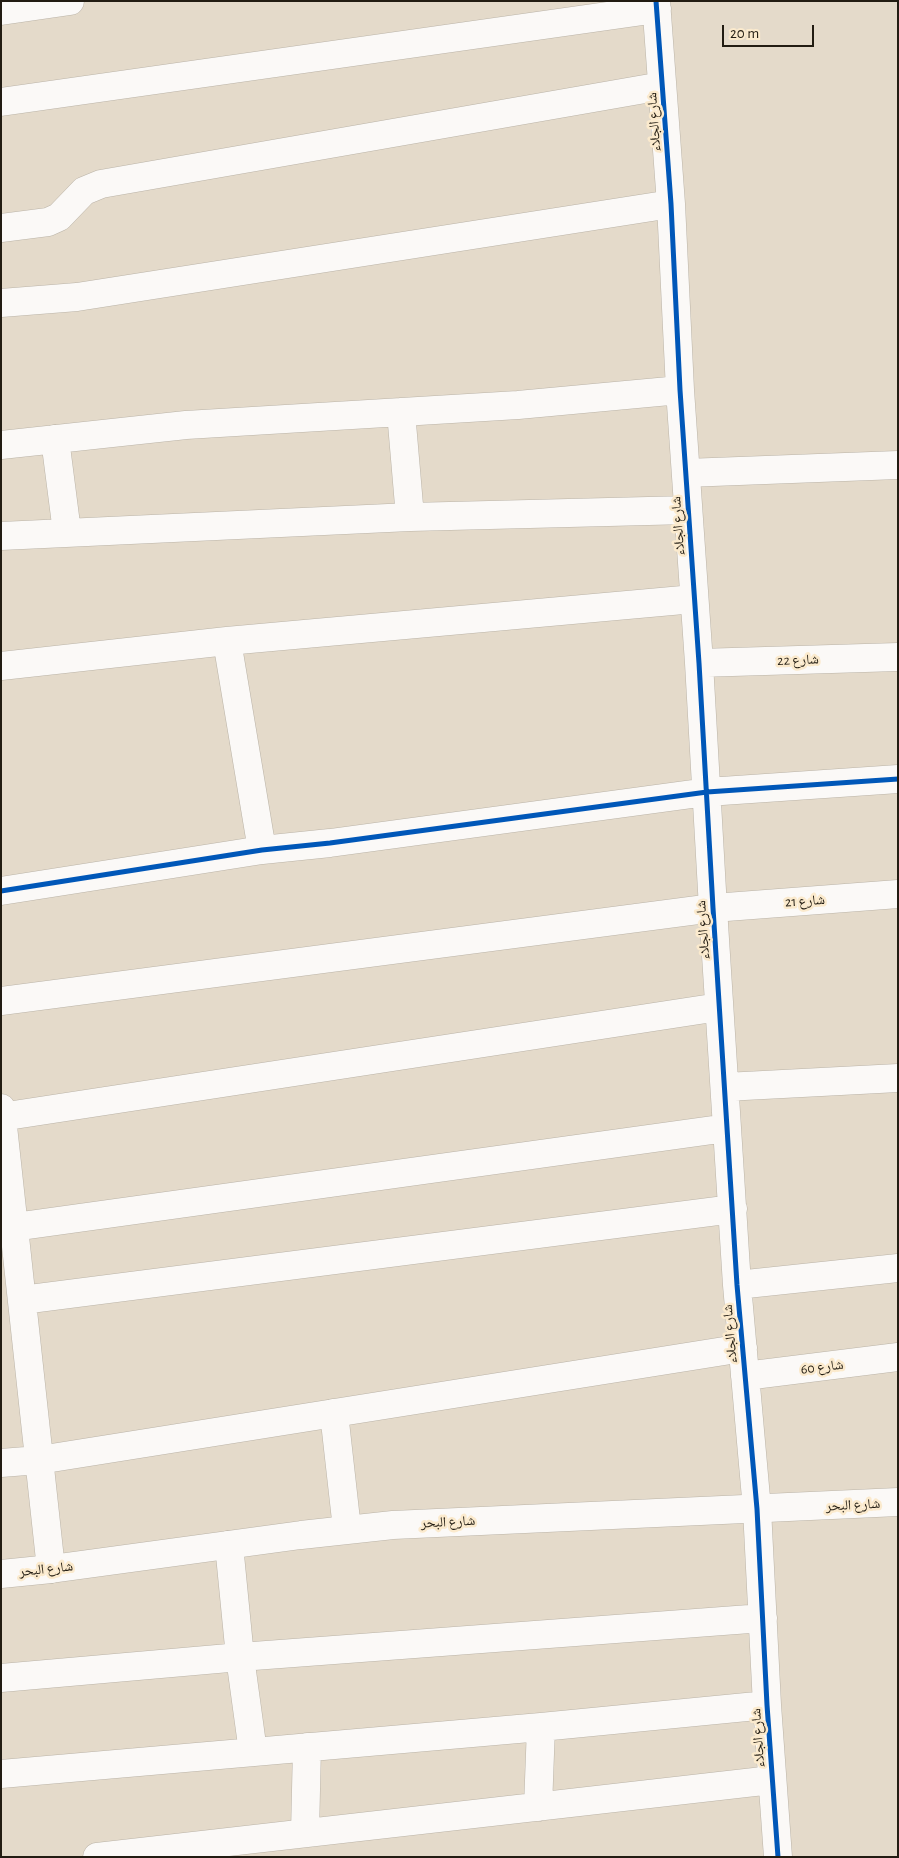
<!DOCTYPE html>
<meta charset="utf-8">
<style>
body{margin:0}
#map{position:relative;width:899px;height:1858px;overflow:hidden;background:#e4daca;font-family:"Alegreya Sans",sans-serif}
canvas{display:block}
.frame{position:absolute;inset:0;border:2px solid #221c12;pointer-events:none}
.scale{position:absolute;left:722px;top:25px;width:92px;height:22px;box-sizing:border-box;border:2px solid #221c12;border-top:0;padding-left:6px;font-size:15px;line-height:18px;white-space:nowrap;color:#221c12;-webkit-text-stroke:4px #fbeacd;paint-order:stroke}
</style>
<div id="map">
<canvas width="899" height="1858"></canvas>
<div class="frame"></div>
<div class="scale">20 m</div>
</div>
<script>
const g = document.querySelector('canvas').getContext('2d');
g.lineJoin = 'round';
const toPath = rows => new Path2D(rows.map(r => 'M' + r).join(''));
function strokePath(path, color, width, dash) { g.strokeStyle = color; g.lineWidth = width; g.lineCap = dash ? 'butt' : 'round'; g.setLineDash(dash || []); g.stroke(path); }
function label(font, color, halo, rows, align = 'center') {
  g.font = font + ' "Alegreya Sans","Noto Naskh Arabic",sans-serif'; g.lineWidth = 5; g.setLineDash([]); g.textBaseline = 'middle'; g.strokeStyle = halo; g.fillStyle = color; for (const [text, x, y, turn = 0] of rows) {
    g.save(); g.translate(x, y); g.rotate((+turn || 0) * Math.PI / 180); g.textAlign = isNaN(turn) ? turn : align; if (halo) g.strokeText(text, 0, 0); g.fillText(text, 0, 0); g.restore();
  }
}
const minor = toPath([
 [656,1,671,204,680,390,699,663,713,908,737,1285,757,1509,767,1705,778,1857],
 [1,11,70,1],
 [1,102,657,9],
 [1,228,48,222,59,217,84,191,101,184,662,86],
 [1,303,77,297,671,204],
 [401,412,410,517],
 [55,439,67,532],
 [1,445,186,425,518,405,680,390],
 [686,473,898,465],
 [1,536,410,517,688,510],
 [227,641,262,850],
 [699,663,898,657],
 [1,666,227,641,694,599],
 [1,891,262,850,330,843,707,792,898,779],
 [1,1001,713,908,898,894],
 [725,1087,898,1078],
 [1,1108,51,1569],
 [1,1117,719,1007],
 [14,1227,727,1128],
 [737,1285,898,1268],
 [22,1300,733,1209],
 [745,1376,898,1357],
 [334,1413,347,1529],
 [1,1463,39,1460,743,1348],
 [229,1545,240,1657,253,1752],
 [1,1678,240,1657,763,1618],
 [1,1774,541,1727,767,1705],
 [538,1807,541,1727],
 [305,1833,307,1747],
 [97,1857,772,1780]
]);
const tertiary = toPath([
 [1,1574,51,1569,301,1535,393,1525,898,1502]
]);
strokePath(minor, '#bab3a7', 29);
strokePath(tertiary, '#bab3a7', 29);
strokePath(minor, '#fbf9f7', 28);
strokePath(tertiary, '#fbf9f7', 28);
strokePath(toPath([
 [656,1,671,204,680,390,699,663,713,908,737,1285,757,1509,767,1705,778,1857],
 [1,891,262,850,330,843,707,792,898,779]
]), '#0057b8', 5);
label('14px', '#221c12', '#fbeacd', [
 ["شارع الجلاء",654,122,-94],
 ["شارع الجلاء",678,526,-94],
 ["شارع 22",798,660,-2],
 ["شارع 21",805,901,-4],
 ["شارع الجلاء",703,930,-94],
 ["شارع الجلاء",730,1334,-95],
 ["شارع 60",822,1367,-7],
 ["شارع البحر",853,1505,-3],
 ["شارع البحر",448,1522,-3],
 ["شارع البحر",46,1569,-6],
 ["شارع الجلاء",758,1738,-94]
]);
</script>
